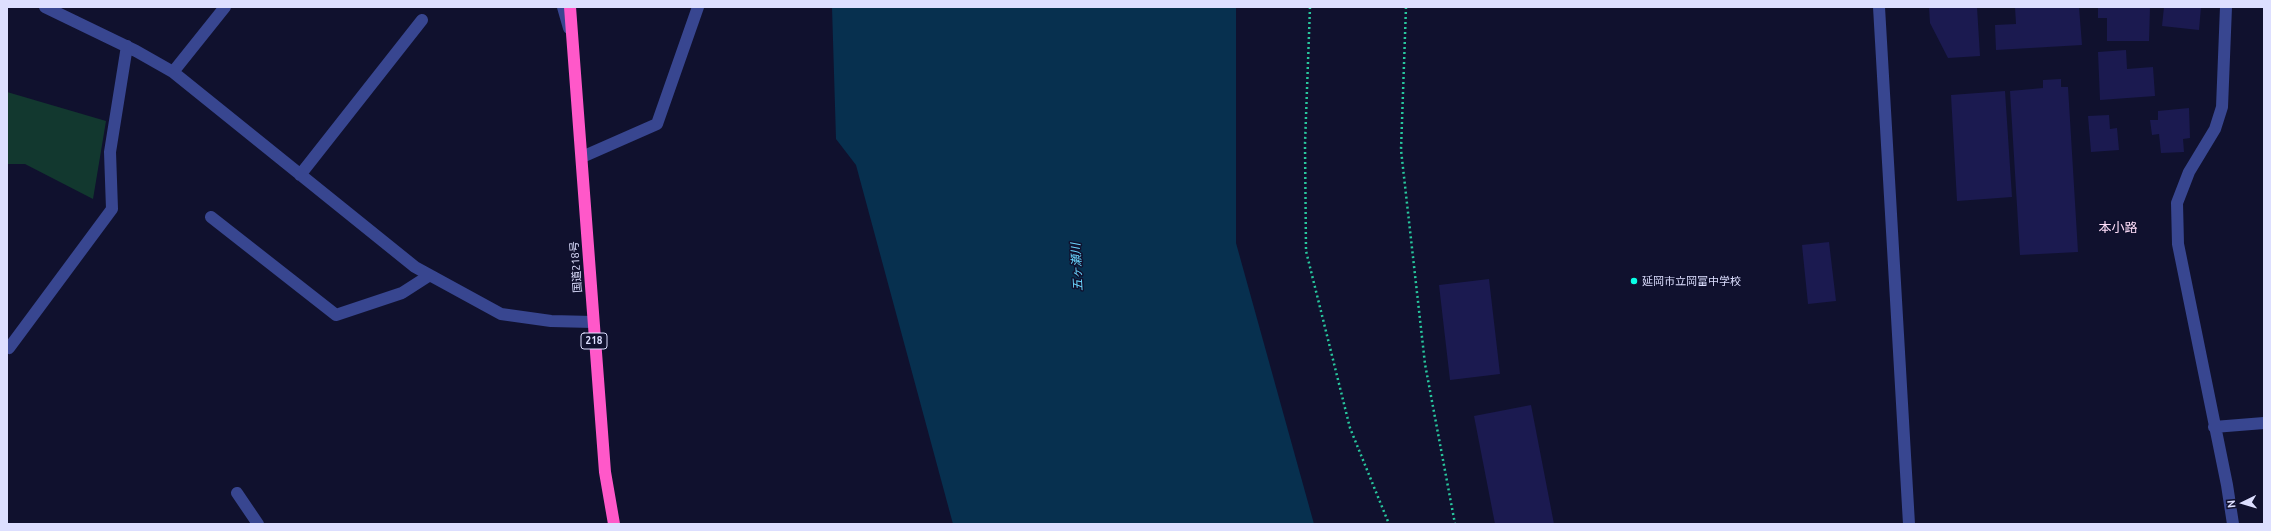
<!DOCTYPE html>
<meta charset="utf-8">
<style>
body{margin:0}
#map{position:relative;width:2271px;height:531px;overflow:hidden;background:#10112e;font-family:Ubuntu,sans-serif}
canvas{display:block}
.frame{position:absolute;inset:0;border:8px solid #dddfff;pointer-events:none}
.north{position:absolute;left:2223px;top:483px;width:40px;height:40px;-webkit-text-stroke:3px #10112e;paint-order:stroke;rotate:265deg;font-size:11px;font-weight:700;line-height:16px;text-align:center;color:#dddfff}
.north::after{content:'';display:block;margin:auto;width:14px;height:18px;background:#dddfff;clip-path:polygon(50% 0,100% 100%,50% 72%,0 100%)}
</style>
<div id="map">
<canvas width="2271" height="531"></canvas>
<div class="frame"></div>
<div class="north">N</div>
</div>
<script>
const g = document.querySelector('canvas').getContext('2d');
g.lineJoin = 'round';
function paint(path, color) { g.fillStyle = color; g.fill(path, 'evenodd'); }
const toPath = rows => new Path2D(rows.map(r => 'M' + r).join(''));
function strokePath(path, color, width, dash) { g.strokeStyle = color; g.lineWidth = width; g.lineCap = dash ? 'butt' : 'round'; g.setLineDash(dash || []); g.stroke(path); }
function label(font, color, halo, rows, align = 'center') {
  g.font = font + ' Ubuntu,"Noto Sans JP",sans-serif'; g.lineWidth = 3; g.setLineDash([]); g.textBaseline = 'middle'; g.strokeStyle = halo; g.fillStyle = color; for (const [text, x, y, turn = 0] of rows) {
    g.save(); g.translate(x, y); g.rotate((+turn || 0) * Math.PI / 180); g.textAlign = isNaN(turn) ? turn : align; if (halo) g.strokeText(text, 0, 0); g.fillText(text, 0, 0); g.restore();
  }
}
paint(toPath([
 [7,92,106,121,93,199,25,164,7,164]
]), '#12382f');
paint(toPath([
 [832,7,1236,7,1236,243,1314,524,953,524,856,165,836,139]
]), '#07304f');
paint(toPath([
 [1929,7,1977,7,1980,56,1948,58,1930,23],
 [2015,7,2079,7,2082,45,1996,50,1995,25,2016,24],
 [2098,7,2150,7,2149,41,2107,41,2107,18,2098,18],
 [2164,7,2201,7,2199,30,2162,26],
 [2126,50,2127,69,2153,67,2155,96,2100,100,2098,52],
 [2061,79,2061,87,2068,87,2078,252,2020,255,2010,91,2043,88,2043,80],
 [2005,91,2012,197,1957,201,1951,95],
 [2189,108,2190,138,2183,139,2184,152,2161,153,2159,134,2152,135,2150,120,2158,120,2158,111],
 [2109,115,2110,129,2117,128,2119,150,2091,152,2088,116],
 [1829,242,1836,301,1808,304,1802,245],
 [1489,279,1500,374,1450,380,1439,285],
 [1531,405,1554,524,1495,524,1474,416]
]), '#1b1a50');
strokePath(toPath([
 [1310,7,1305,144,1306,251,1350,428,1389,524],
 [1406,7,1401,150,1425,364,1455,524]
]), '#28c79e', 2.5, [2, 3]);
strokePath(toPath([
 [45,7,136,51,173,72,415,267,501,314,551,321,593,322],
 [563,7,569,28],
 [1879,7,1909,524],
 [2226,7,2222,107,2215,129,2189,172,2177,203,2178,244,2227,485,2233,524],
 [173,72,225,7],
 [582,157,657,124,698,7],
 [300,175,422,20],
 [211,217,336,315,402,293,430,275],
 [7,347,9,348,112,209,110,152,127,46],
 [2214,427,2264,423],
 [237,493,258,524]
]), '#384690', 12);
strokePath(toPath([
 [570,7,605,472,614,524]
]), '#ff58c9', 12);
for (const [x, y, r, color] of [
 [1634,281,4,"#09ffe7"]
]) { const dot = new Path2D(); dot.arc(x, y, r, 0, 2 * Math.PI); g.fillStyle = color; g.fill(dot); strokePath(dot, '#10112e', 1.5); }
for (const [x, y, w] of [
 [594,341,26]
]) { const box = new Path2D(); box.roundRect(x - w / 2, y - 8, w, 16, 3); g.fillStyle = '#10112e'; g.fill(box); strokePath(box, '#dddfff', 1); }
label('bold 10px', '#dddfff', null, [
 ["218",594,341]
]);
label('11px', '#dddfff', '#10112e', [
 ["国道218号",576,267,-94]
]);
label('11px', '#dddfff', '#10112e', [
 ["延岡市立岡富中学校",1642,281]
], 'left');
label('italic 12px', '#6bd7ff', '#10112e', [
 ["五ヶ瀬川",1077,267,-93]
]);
label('13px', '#ffdffa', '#10112e', [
 ["本小路",2118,228]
]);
</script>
